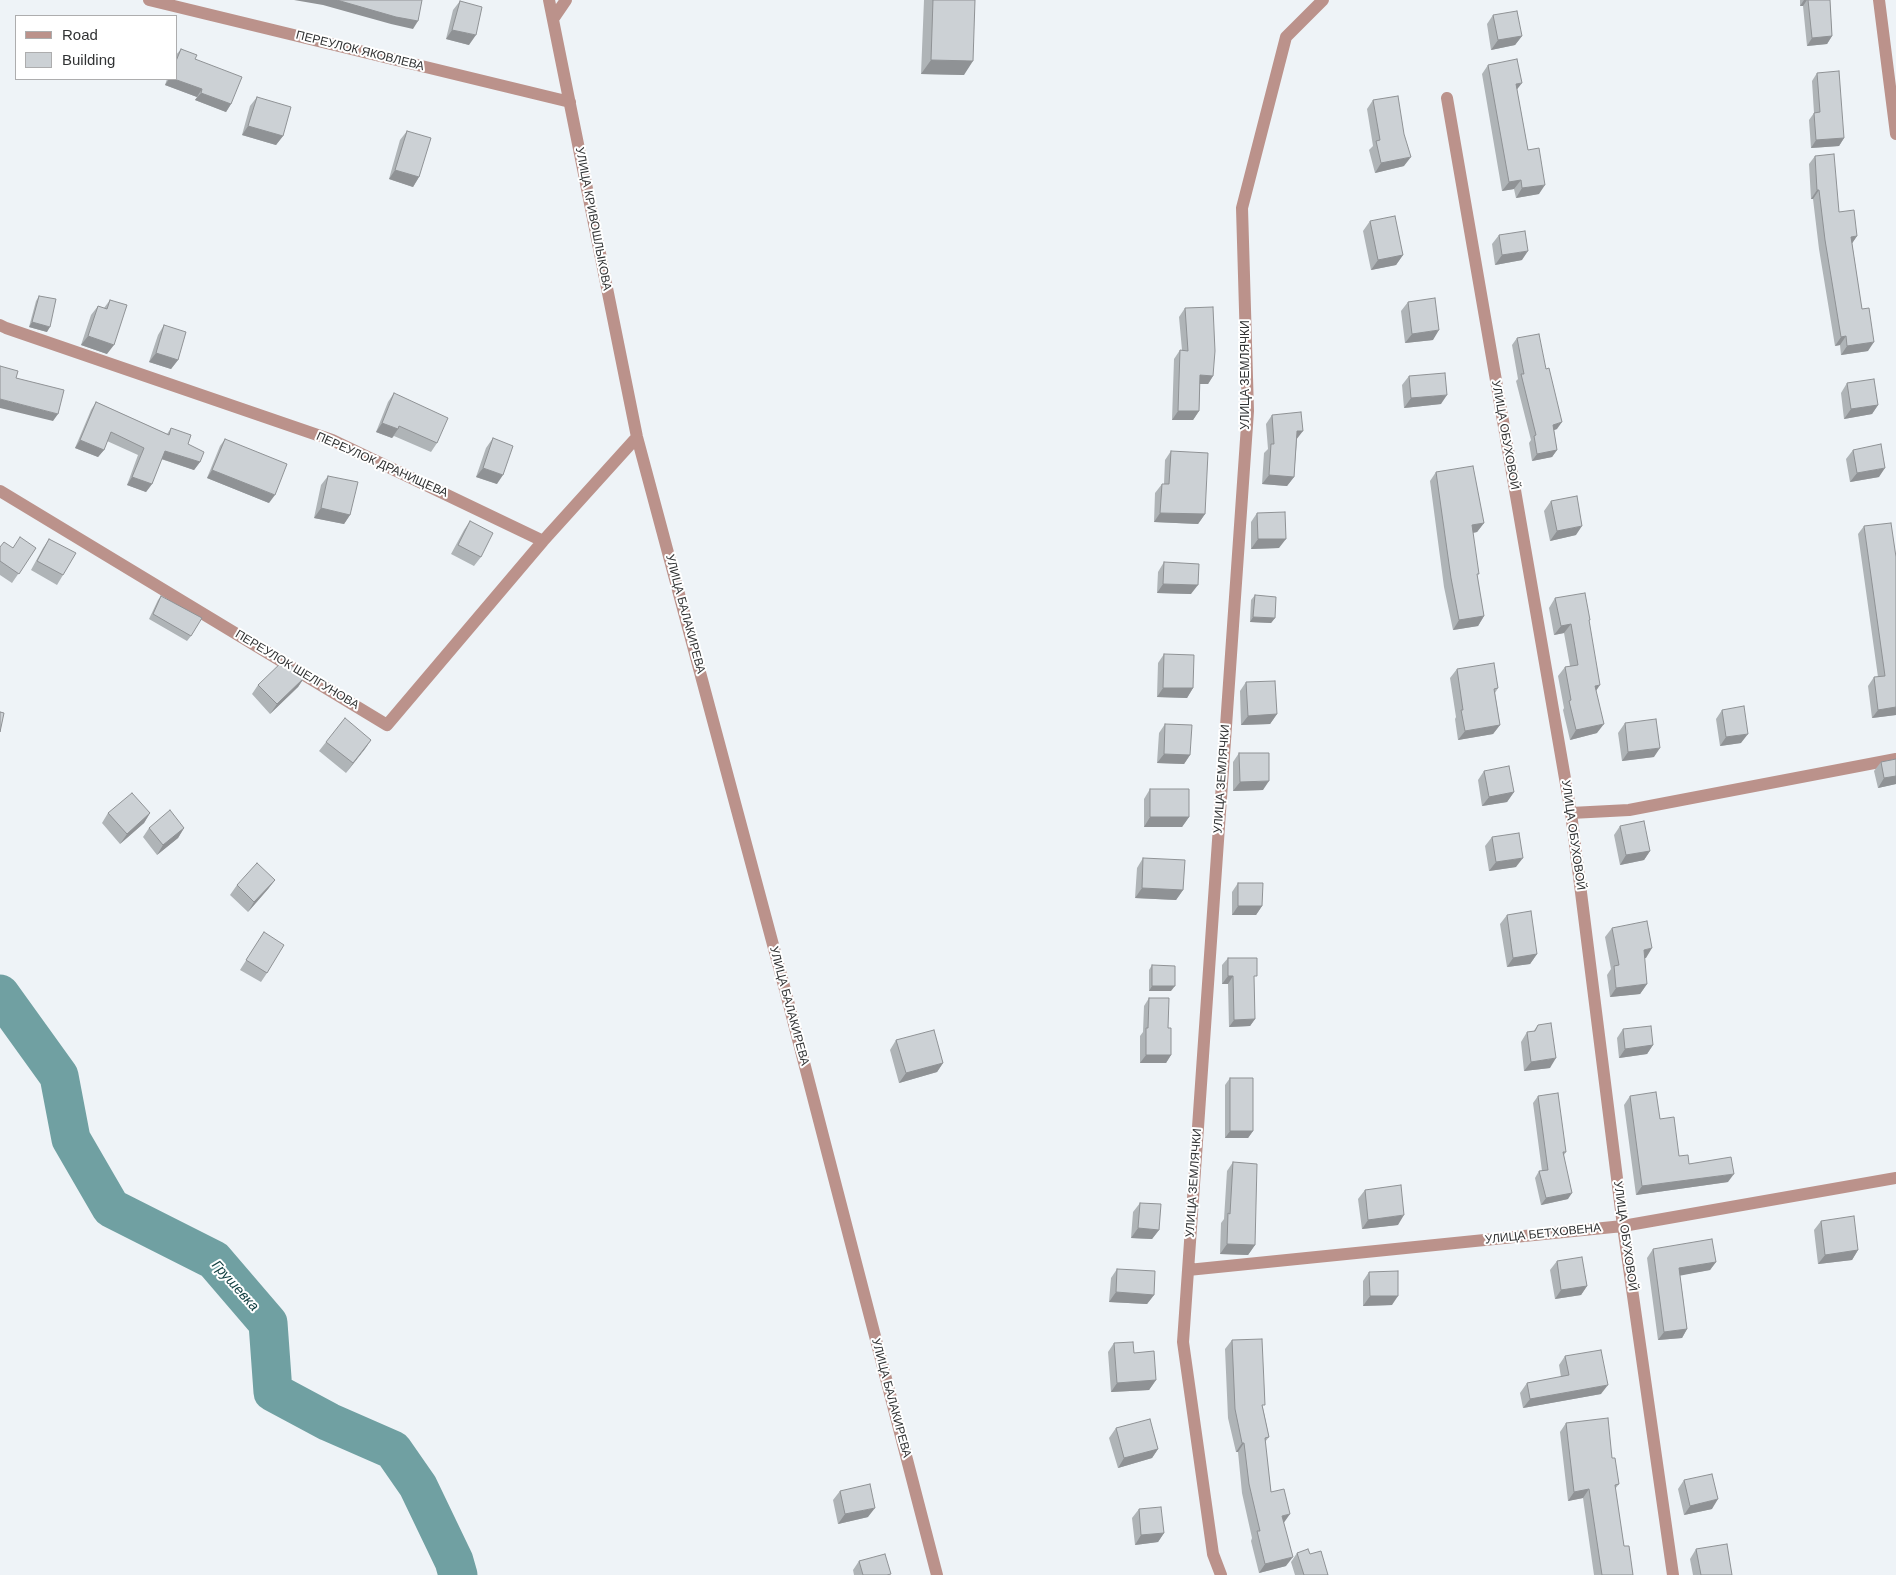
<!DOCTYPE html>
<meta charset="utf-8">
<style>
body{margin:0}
#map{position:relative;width:1896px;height:1575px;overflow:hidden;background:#eef3f7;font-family:Arial,sans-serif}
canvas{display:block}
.legend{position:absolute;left:15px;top:15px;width:162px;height:65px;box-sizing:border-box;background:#fff;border:1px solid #adadae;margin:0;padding:6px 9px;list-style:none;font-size:15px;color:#313334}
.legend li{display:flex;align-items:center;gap:10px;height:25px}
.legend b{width:25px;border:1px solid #adadae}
</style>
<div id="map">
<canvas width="1896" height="1575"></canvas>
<ul class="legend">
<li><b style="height:6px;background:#bb928b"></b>Road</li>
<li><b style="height:14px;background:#ccd1d5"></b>Building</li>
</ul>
</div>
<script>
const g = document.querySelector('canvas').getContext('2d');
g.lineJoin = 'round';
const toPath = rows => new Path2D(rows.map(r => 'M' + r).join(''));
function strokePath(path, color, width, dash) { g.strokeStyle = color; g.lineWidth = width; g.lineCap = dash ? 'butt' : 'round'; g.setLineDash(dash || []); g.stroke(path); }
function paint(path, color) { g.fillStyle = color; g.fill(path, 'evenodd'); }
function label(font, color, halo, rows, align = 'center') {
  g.font = font + ' Arial,sans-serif'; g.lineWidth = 4; g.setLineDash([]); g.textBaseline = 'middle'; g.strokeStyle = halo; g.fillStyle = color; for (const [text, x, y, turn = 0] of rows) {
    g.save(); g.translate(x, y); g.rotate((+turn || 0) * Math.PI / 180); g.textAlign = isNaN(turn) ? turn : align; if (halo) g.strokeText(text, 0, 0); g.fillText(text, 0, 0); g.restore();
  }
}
strokePath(toPath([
 [0,994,59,1076,71,1139,111,1208,214,1260,268,1323,273,1392,329,1422,393,1450,418,1486,454,1561,458,1575]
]), '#70a0a2', 39);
strokePath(toPath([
 [149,0,570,102],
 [549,0,637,437,787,997,937,1575],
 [1879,0,1896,134],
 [553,19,566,0],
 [1447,98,1571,813,1623,1226,1673,1575],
 [0,325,6,328,332,440,543,541,637,437],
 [0,491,387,725,543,541],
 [1571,813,1629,810,1896,759],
 [1188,1270,1623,1226,1896,1178],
 [1221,1575,1213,1554,1183,1342,1248,411,1242,208,1286,37,1323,0]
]), '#bb928b', 12);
paint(toPath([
 [924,0,975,0,964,75,921,74],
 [1800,0,1830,0,1832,36,1827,44,1807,46,1803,6,1800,6],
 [460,1,469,45,446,39,453,10],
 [1493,15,1522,36,1515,45,1491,50,1487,24],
 [181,49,195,59,231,104,226,112,195,100,197,97,165,85,167,79,176,79,176,55],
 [1488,65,1517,90,1528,150,1539,194,1516,198,1514,189,1502,191,1482,74],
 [1817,73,1844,138,1839,146,1811,148,1809,120,1814,113,1812,81],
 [257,97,283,136,276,145,242,135,250,106],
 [1373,100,1404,166,1375,173,1369,150,1373,146,1367,109],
 [407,131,419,177,413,187,389,179,400,140],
 [1815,156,1839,212,1857,236,1852,243,1868,351,1841,355,1840,345,1835,346,1819,249,1813,199,1811,199,1809,164],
 [1370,221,1403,255,1396,265,1371,270,1363,231],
 [1499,235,1522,260,1495,265,1492,244],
 [39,296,47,332,29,327,36,301],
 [110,300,107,354,81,345,91,315,98,306,104,308],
 [1408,302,1433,340,1405,343,1401,311],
 [1185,308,1213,376,1208,384,1200,384,1199,411,1193,420,1172,420,1174,359,1180,350,1182,350,1179,317],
 [164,325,178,360,171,369,149,362,158,335],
 [1517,338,1546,369,1557,429,1554,430,1557,450,1552,457,1532,461,1529,443,1531,440,1516,381,1518,379,1512,345],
 [1409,376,1441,404,1404,408,1402,385],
 [1847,383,1878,405,1872,414,1844,419,1841,393],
 [394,393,437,443,431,452,394,436,392,438,376,432,388,402],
 [96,402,167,434,171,428,188,444,200,462,194,470,161,459,152,484,146,492,127,485,138,455,107,441,104,450,98,457,75,448,91,410],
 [1272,415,1297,439,1294,477,1287,486,1262,484,1264,453,1268,449,1266,424],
 [493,438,497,484,476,477,486,448],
 [225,439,269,503,207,478,220,446],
 [1853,450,1879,477,1850,482,1846,459],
 [1171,451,1205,514,1198,524,1154,522,1155,493,1162,484,1164,484,1165,460],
 [1436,472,1484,523,1477,532,1473,533,1477,576,1484,616,1478,626,1453,630,1444,587,1430,481],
 [328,476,350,515,344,524,314,518,321,485],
 [1551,501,1576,535,1550,541,1544,511],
 [1257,513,1279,548,1251,549,1251,522],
 [470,521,481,557,474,566,451,554,464,530],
 [1864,526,1896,715,1872,718,1868,686,1874,677,1878,677,1858,534],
 [49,539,63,575,57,585,31,570,43,548],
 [0,547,36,548,12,583,0,575],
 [1164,562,1191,594,1157,593,1158,572],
 [1255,595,1275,618,1271,623,1250,622,1251,600],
 [161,596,191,636,187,641,149,619,158,600],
 [1555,598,1589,622,1596,691,1597,733,1570,740,1563,710,1564,708,1558,676,1565,667,1570,666,1564,633,1554,635,1549,608],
 [1164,654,1193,688,1187,698,1157,697,1158,663],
 [1457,669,1498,688,1495,693,1500,725,1493,734,1458,740,1455,719,1456,717,1450,678],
 [304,678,298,687,270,714,252,694,258,685],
 [1246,682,1277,714,1270,724,1241,725,1240,691],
 [1722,710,1741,743,1720,746,1716,719],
 [1625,723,1654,757,1622,761,1618,733],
 [1165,724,1190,755,1184,764,1157,763,1159,733],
 [371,740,346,773,319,751,326,742],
 [1239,753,1263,790,1233,791,1233,762],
 [1896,759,1896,784,1878,788,1874,771,1881,762],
 [1484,771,1514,792,1507,802,1482,806,1478,780],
 [1150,789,1189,817,1182,827,1144,827,1144,799],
 [108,813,150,813,144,823,120,844,102,823],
 [1620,826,1650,851,1644,860,1620,865,1614,835],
 [149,828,184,828,178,838,157,855,143,837],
 [1492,837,1516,867,1489,871,1485,846],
 [1143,858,1183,890,1176,900,1135,898,1137,868],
 [275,880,268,889,248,912,230,895,237,885],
 [1238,883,1262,906,1256,915,1232,915,1232,892],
 [1507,915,1537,954,1530,964,1507,967,1500,924],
 [1612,928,1646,958,1644,958,1647,984,1640,994,1610,997,1607,975,1611,969,1605,937],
 [264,932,267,973,261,982,240,970],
 [1228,958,1255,1019,1250,1026,1229,1027,1228,984,1222,984,1222,965],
 [1152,965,1171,991,1149,991,1149,970],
 [1149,998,1171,1055,1166,1063,1140,1063,1140,1036,1143,1032,1144,1006],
 [1538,1025,1550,1068,1524,1071,1521,1042,1527,1032,1533,1032],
 [1623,1029,1653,1045,1647,1054,1619,1058,1617,1038],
 [896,1040,943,1063,937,1072,899,1083,890,1050],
 [1230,1078,1253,1131,1248,1138,1225,1138,1225,1085],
 [1538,1096,1566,1152,1564,1155,1568,1199,1541,1205,1535,1178,1539,1171,1542,1171,1533,1103],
 [1630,1096,1660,1119,1679,1156,1689,1164,1728,1182,1636,1195,1624,1105],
 [1233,1162,1255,1245,1248,1255,1220,1254,1221,1223,1224,1219,1227,1171],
 [1365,1190,1398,1225,1362,1229,1358,1199],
 [1140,1203,1159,1230,1152,1239,1131,1238,1133,1212],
 [1821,1221,1858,1250,1852,1260,1818,1264,1814,1230],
 [1653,1249,1716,1262,1710,1270,1680,1275,1687,1329,1682,1338,1658,1340,1647,1258],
 [1557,1261,1587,1286,1581,1295,1555,1299,1550,1270],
 [1117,1269,1154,1295,1147,1304,1109,1302,1111,1278],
 [1369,1272,1392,1305,1363,1306,1363,1281],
 [1232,1340,1263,1408,1269,1437,1265,1442,1271,1492,1284,1523,1286,1566,1259,1573,1251,1541,1252,1538,1242,1493,1238,1452,1236,1452,1228,1418,1225,1349],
 [1114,1343,1134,1353,1156,1380,1149,1390,1111,1392,1108,1352],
 [1565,1356,1601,1394,1523,1408,1520,1393,1527,1383,1561,1377,1559,1365],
 [1566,1423,1612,1458,1619,1484,1615,1489,1624,1546,1633,1575,1594,1575,1583,1498,1568,1501,1560,1432],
 [1116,1428,1158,1449,1152,1458,1118,1468,1109,1438],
 [1684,1480,1712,1509,1684,1515,1678,1489],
 [840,1491,868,1517,838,1524,833,1500],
 [1139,1509,1164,1533,1158,1542,1135,1545,1132,1518],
 [1696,1549,1732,1575,1693,1575,1690,1559],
 [1297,1553,1310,1554,1328,1575,1295,1575,1291,1562],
 [859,1561,890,1575,854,1575,853,1570]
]), '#afb4b7');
paint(toPath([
 [294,0,337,0,418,21,413,29,391,24,323,5],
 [1804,0,1807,0,1803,6,1800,6],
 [452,30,476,35,469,45,446,39],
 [1522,36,1515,45,1491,50,1498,40],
 [1832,36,1827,44,1807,46,1812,38],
 [931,60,973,61,964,75,921,74],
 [169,79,174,79,202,89,197,97,165,85],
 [1522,83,1515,92,1516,84],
 [201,93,231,104,226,112,195,100],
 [248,126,283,136,276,145,242,135],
 [1844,138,1839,146,1811,148,1816,140],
 [1411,157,1404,166,1375,173,1381,163],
 [395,170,419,177,413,187,389,179],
 [1521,180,1514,189,1502,191,1509,182],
 [1545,185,1539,194,1516,198,1522,188],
 [1817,190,1819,190,1813,199,1811,199],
 [1857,236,1851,245,1851,237],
 [1528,251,1522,260,1495,265,1502,255],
 [1403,255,1396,265,1371,270,1378,260],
 [32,322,50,327,47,332,29,327],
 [1439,330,1433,340,1405,343,1412,334],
 [88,336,114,345,107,354,81,345],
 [1846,336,1840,345,1835,346,1841,337],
 [1874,342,1868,351,1841,355,1847,346],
 [156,353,178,360,171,369,149,362],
 [1200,375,1213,376,1208,384,1194,384],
 [1447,395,1441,404,1404,408,1411,398],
 [0,399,58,414,53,421,0,408],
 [1878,405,1872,414,1844,419,1851,409],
 [1178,411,1199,411,1193,420,1172,420],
 [1562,422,1557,429,1548,432,1553,425],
 [382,423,398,429,392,438,376,432],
 [1297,431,1303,431,1296,440],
 [80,440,104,450,98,457,75,448],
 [1557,450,1552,457,1532,461,1537,454],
 [165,451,200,462,194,470,159,458],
 [483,468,503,475,497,484,476,477],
 [1885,468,1879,477,1850,482,1857,473],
 [212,470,275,495,269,503,207,478],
 [1269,475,1294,477,1287,486,1262,484],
 [132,477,152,484,146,492,127,485],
 [321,508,350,515,344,524,314,518],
 [1160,513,1205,514,1198,524,1154,522],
 [1484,523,1477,532,1466,534,1472,525],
 [1582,526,1576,535,1550,541,1557,531],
 [1258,539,1286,539,1279,548,1251,549],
 [1163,584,1198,585,1191,594,1157,593],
 [1484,616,1478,626,1453,630,1459,620],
 [1253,617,1275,618,1271,623,1250,622],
 [1571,624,1564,633,1554,635,1561,626],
 [304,678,298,687,270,714,277,704],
 [1600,685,1594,694,1595,686],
 [1163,688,1193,688,1187,698,1157,697],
 [1896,707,1896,715,1872,718,1878,710],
 [1277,714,1270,724,1241,725,1248,716],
 [1604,724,1597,733,1570,740,1576,730],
 [1500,725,1493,734,1458,740,1465,731],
 [1748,734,1741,743,1720,746,1726,737],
 [371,740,365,749,346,773,353,763],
 [1660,748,1654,757,1622,761,1628,752],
 [1164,754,1190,755,1184,764,1157,763],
 [1896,776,1896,784,1878,788,1884,778],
 [1269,781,1263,790,1233,791,1240,782],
 [1514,792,1507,802,1482,806,1489,797],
 [150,813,144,823,120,844,127,834],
 [1150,817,1189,817,1182,827,1144,827],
 [184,828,178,838,157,855,163,845],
 [1650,851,1644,860,1620,865,1626,855],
 [1523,858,1516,867,1489,871,1496,862],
 [275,880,268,889,248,912,254,902],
 [1142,888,1183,890,1176,900,1135,898],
 [1238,906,1262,906,1256,915,1232,915],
 [1652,948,1646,958,1637,959,1644,950],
 [1537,954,1530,964,1507,967,1513,958],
 [1228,976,1233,976,1228,984,1222,984],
 [1647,984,1640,994,1610,997,1616,988],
 [1152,986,1175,986,1171,991,1149,991],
 [1255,1019,1250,1026,1229,1027,1234,1020],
 [1653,1045,1647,1054,1619,1058,1625,1049],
 [1146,1055,1171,1055,1166,1063,1140,1063],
 [1556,1058,1550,1068,1524,1071,1531,1062],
 [943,1063,937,1072,899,1083,906,1073],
 [1230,1131,1253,1131,1248,1138,1225,1138],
 [1734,1174,1728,1182,1636,1195,1642,1186],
 [1572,1193,1568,1199,1541,1205,1546,1198],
 [1404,1215,1398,1225,1362,1229,1368,1220],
 [1138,1228,1159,1230,1152,1239,1131,1238],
 [1227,1244,1255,1245,1248,1255,1220,1254],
 [1858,1250,1852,1260,1818,1264,1825,1255],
 [1716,1262,1710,1270,1673,1277,1679,1268],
 [1587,1286,1581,1295,1555,1299,1561,1290],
 [1116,1292,1154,1295,1147,1304,1109,1302],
 [1370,1296,1398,1296,1392,1305,1363,1306],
 [1687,1329,1682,1338,1658,1340,1664,1332],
 [1156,1380,1149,1390,1111,1392,1117,1383],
 [1608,1385,1601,1394,1523,1408,1530,1399],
 [1242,1443,1244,1443,1238,1452,1236,1452],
 [1158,1449,1152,1458,1118,1468,1124,1458],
 [1589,1489,1583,1498,1568,1501,1574,1492],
 [1718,1499,1712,1509,1684,1515,1690,1506],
 [875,1508,868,1517,838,1524,845,1514],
 [1290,1514,1283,1524,1282,1516],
 [1164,1533,1158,1542,1135,1545,1141,1535],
 [1293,1557,1286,1566,1259,1573,1265,1564]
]), '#8f9295');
const building = toPath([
 [337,0,422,0,418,21,396,17,337,0],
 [933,0,975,0,973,61,931,60,933,0],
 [1808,0,1830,0,1832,36,1812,38,1808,0],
 [460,1,482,7,476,35,452,30,460,1],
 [1517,11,1522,36,1498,40,1493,15,1517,11],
 [181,49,197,55,195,59,242,77,231,104,201,93,202,89,174,79,176,79,176,61,181,49],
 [1517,59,1522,83,1516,84,1528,150,1539,148,1545,185,1522,188,1521,180,1509,182,1488,65,1517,59],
 [1839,71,1844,138,1816,140,1814,113,1820,112,1817,73,1839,71],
 [1398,96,1404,134,1411,157,1381,163,1376,141,1380,140,1373,100,1398,96],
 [257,97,291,107,283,136,248,126,257,97],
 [407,131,431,138,419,177,395,170,407,131],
 [1834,154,1839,212,1854,210,1857,236,1851,237,1862,309,1869,308,1874,342,1847,346,1846,336,1841,337,1825,240,1819,190,1817,190,1815,156,1834,154],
 [1395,216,1403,255,1378,260,1370,221,1395,216],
 [1525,231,1528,251,1502,255,1499,235,1525,231],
 [39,296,56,299,50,327,32,322,39,296],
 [1435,298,1439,330,1412,334,1408,302,1435,298],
 [110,300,127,305,114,345,88,336,98,306,107,309,110,300],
 [1213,307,1215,351,1213,376,1200,375,1199,411,1178,411,1180,350,1188,351,1185,308,1213,307],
 [164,325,186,332,178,360,156,353,164,325],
 [1539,334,1546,369,1549,368,1562,422,1553,425,1557,450,1537,454,1534,436,1536,435,1521,374,1524,374,1517,338,1539,334],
 [0,366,18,371,16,378,64,390,58,414,0,399,0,366],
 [1445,373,1447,395,1411,398,1409,376,1445,373],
 [1874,379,1878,405,1851,409,1847,383,1874,379],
 [394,393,448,418,437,443,399,426,398,429,382,423,394,393],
 [96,402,169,435,171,428,191,435,188,444,204,452,200,462,165,451,152,484,132,477,144,448,111,432,104,450,80,440,96,402],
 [1301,412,1303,431,1297,431,1294,477,1269,475,1271,444,1274,444,1272,415,1301,412],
 [493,438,513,446,503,475,483,468,493,438],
 [225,439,287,464,275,495,212,470,225,439],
 [1881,444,1885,468,1857,473,1853,450,1881,444],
 [1171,451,1208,453,1205,514,1160,513,1162,484,1169,484,1171,451],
 [1473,466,1484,523,1472,525,1479,574,1477,574,1484,616,1459,620,1451,578,1436,472,1473,466],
 [328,476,358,482,350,515,321,508,328,476],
 [1577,496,1582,526,1557,531,1551,501,1577,496],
 [1285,512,1286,539,1258,539,1257,513,1285,512],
 [470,521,493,533,481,557,458,545,470,521],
 [1891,523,1896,557,1896,707,1878,710,1874,677,1885,676,1864,526,1891,523],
 [20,537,36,548,19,574,0,561,0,547,4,542,13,548,20,537],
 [49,539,76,553,63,575,37,561,49,539],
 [1164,562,1199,564,1198,585,1163,584,1164,562],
 [1585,593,1590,620,1589,620,1600,685,1595,686,1604,724,1576,730,1569,701,1571,700,1565,667,1578,665,1571,624,1561,626,1555,598,1585,593],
 [1255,595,1276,597,1275,618,1253,617,1255,595],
 [161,596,202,618,191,636,153,614,161,596],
 [1164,654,1194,655,1193,688,1163,688,1164,654],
 [285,659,304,678,277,704,258,685,285,659],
 [1494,663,1498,688,1494,689,1500,725,1465,731,1461,710,1463,710,1457,669,1494,663],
 [1275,681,1277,714,1248,716,1246,682,1275,681],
 [1744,706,1748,734,1726,737,1722,710,1744,706],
 [0,712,4,713,0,732,0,712],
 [345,718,371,740,353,763,326,742,345,718],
 [1656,719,1660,748,1628,752,1625,723,1656,719],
 [1165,724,1192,725,1190,755,1164,754,1165,724],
 [1239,753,1269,753,1269,781,1240,782,1239,753],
 [1896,759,1896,776,1884,778,1881,762,1896,759],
 [1509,766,1514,792,1489,797,1484,771,1509,766],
 [1150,789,1189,789,1189,817,1150,817,1150,789],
 [132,793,150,813,127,834,108,813,132,793],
 [170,810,184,828,163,845,149,828,170,810],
 [1644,821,1650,851,1626,855,1620,826,1644,821],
 [1519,833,1523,858,1496,862,1492,837,1519,833],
 [1143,858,1185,860,1183,890,1142,888,1143,858],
 [257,863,275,880,254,902,237,885,257,863],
 [1238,883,1263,883,1262,906,1238,906,1238,883],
 [1531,911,1537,954,1513,958,1507,915,1531,911],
 [1647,921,1652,948,1644,950,1647,984,1616,988,1614,966,1619,965,1612,928,1647,921],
 [264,932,284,945,267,973,246,960,264,932],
 [1228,958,1257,958,1257,976,1254,976,1255,1019,1234,1020,1233,976,1228,976,1228,958],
 [1152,965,1175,966,1175,986,1152,986,1152,965],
 [1149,998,1169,998,1168,1028,1171,1028,1171,1055,1146,1055,1146,1028,1148,1028,1149,998],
 [1551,1023,1556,1058,1531,1062,1527,1032,1535,1031,1538,1025,1551,1023],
 [1651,1026,1653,1045,1625,1049,1623,1029,1651,1026],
 [934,1030,943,1063,906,1073,896,1040,934,1030],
 [1230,1078,1253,1078,1253,1131,1230,1131,1230,1078],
 [1656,1092,1660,1119,1674,1117,1679,1156,1688,1155,1689,1164,1731,1157,1734,1174,1642,1186,1630,1096,1656,1092],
 [1558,1093,1566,1152,1563,1152,1572,1193,1546,1198,1539,1171,1548,1170,1538,1096,1558,1093],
 [1233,1162,1257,1164,1255,1245,1227,1244,1228,1213,1230,1214,1233,1162],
 [1401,1185,1404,1215,1368,1220,1365,1190,1401,1185],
 [1140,1203,1161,1204,1159,1230,1138,1228,1140,1203],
 [1854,1216,1858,1250,1825,1255,1821,1221,1854,1216],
 [1712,1239,1716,1262,1679,1268,1687,1329,1664,1332,1653,1249,1712,1239],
 [1582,1257,1587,1286,1561,1290,1557,1261,1582,1257],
 [1117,1269,1155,1271,1154,1295,1116,1292,1117,1269],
 [1398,1271,1398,1296,1370,1296,1369,1272,1398,1271],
 [1262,1339,1265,1405,1262,1405,1269,1437,1265,1438,1271,1492,1284,1489,1290,1514,1282,1516,1293,1557,1265,1564,1257,1531,1260,1531,1249,1484,1244,1443,1242,1443,1235,1409,1232,1340,1262,1339],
 [1133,1342,1134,1353,1154,1351,1156,1380,1117,1383,1114,1343,1133,1342],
 [1601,1350,1608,1385,1530,1399,1527,1383,1569,1375,1565,1356,1601,1350],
 [1608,1418,1612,1458,1615,1458,1619,1484,1615,1485,1624,1546,1629,1546,1633,1575,1602,1575,1589,1489,1574,1492,1566,1423,1608,1418],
 [1150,1419,1158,1449,1124,1458,1116,1428,1150,1419],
 [1712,1474,1718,1499,1690,1506,1684,1480,1712,1474],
 [870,1484,875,1508,845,1514,840,1491,870,1484],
 [1161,1507,1164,1533,1141,1535,1139,1509,1161,1507],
 [1727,1544,1732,1575,1701,1575,1696,1549,1727,1544],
 [1308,1549,1310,1554,1321,1551,1328,1575,1304,1575,1297,1553,1308,1549],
 [885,1554,891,1574,887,1575,863,1575,859,1561,885,1554]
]);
paint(building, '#ccd1d5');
strokePath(building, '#8f9295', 1);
label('12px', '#313334', '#fff', [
 ["ПЕРЕУЛОК ЯКОВЛЕВА",360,51,14],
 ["УЛИЦА КРИВОШЛЫКОВА",593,219,79],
 ["УЛИЦА ЗЕМЛЯЧКИ",1246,375,-90],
 ["УЛИЦА ОБУХОВОЙ",1505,435,80],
 ["ПЕРЕУЛОК ДРАНИЩЕВА",382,465,24],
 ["УЛИЦА БАЛАКИРЕВА",685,614,75],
 ["ПЕРЕУЛОК ШЕЛГУНОВА",297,670,31],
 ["УЛИЦА ЗЕМЛЯЧКИ",1222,779,-86],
 ["УЛИЦА ОБУХОВОЙ",1573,835,82],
 ["УЛИЦА БАЛАКИРЕВА",789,1006,75],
 ["УЛИЦА ЗЕМЛЯЧКИ",1194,1183,-86],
 ["УЛИЦА БЕТХОВЕНА",1543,1234,-6],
 ["УЛИЦА ОБУХОВОЙ",1625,1236,82],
 ["УЛИЦА БАЛАКИРЕВА",891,1398,75]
]);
label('italic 14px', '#124042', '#fff', [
 ["Грушевка",235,1286,48]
]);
</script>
